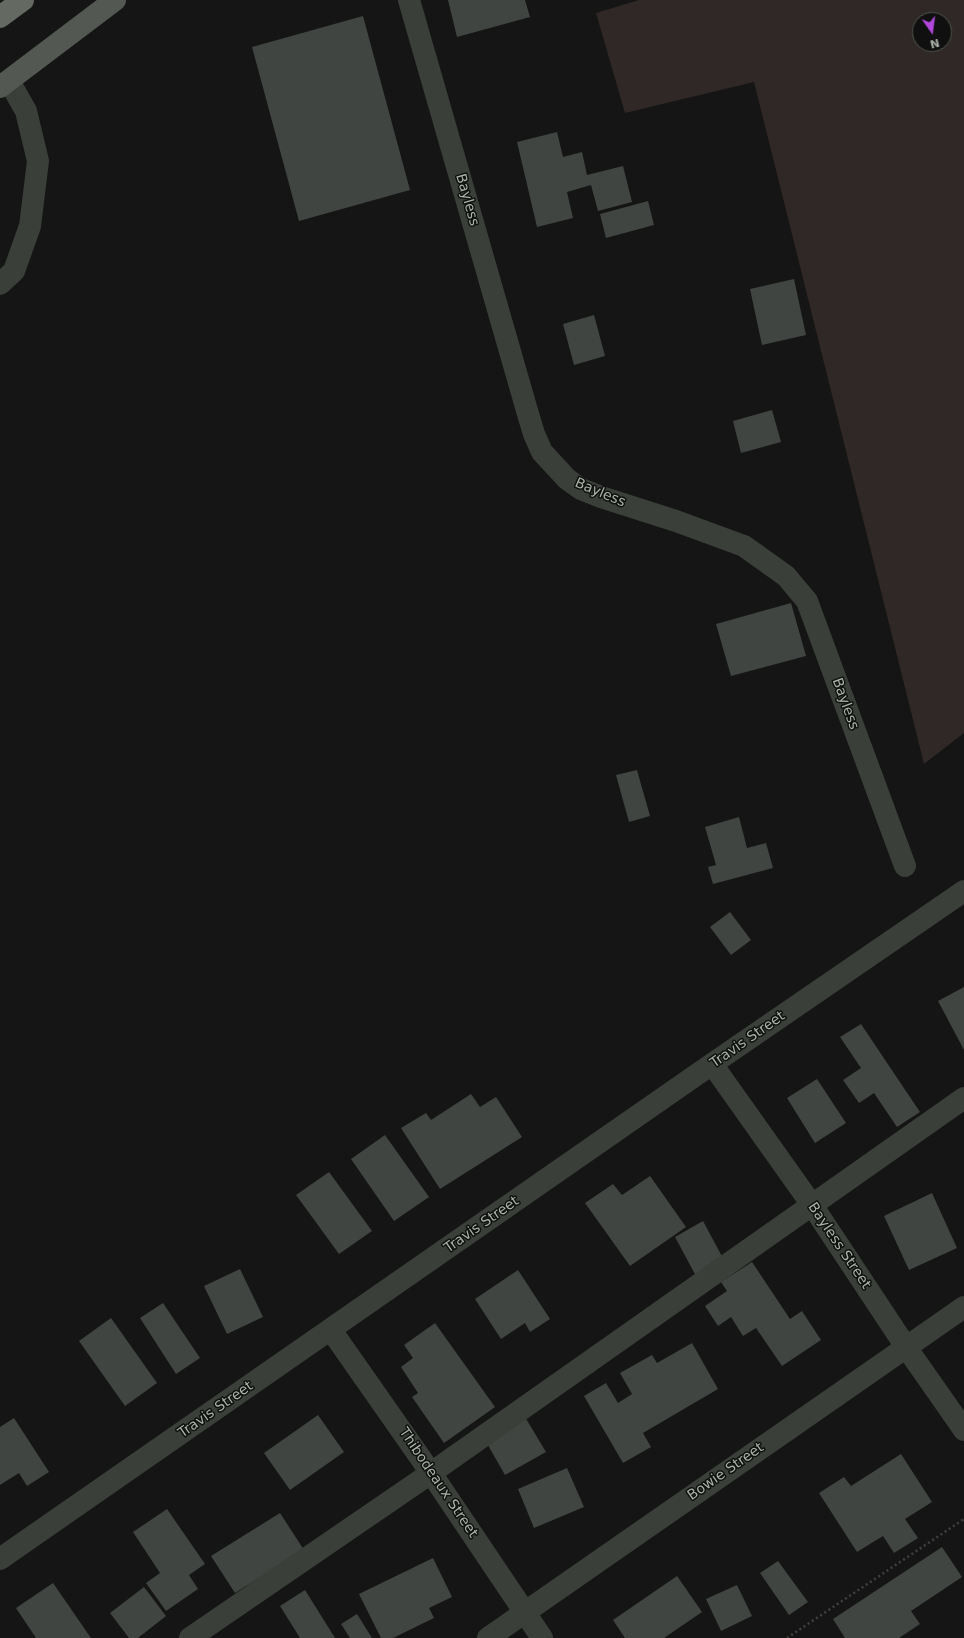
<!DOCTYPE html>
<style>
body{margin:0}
#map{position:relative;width:964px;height:1638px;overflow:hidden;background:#141514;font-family:"DejaVu Sans",sans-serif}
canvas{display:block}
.north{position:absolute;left:912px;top:12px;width:40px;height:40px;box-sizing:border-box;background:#0f100f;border:1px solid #4d524c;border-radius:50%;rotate:166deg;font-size:11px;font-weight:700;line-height:16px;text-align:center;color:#aab4a7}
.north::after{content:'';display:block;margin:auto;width:14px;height:18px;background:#b146db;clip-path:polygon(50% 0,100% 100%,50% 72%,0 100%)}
</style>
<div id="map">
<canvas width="964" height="1638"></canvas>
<div class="north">N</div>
</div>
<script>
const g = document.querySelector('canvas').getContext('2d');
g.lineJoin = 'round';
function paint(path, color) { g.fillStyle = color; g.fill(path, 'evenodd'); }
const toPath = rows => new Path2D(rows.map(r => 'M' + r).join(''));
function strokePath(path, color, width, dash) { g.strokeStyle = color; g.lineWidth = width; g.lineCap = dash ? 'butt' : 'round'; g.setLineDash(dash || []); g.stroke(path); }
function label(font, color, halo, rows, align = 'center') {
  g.font = font + ' "DejaVu Sans",sans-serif'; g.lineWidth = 3; g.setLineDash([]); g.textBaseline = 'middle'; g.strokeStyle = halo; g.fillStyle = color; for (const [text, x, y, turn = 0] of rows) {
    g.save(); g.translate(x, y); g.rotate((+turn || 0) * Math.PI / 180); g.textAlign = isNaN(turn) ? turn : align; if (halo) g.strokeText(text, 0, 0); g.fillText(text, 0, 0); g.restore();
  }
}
paint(toPath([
 [639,0,964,0,964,733,924,764,754,82,625,113,596,13],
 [920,20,944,20,944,44,920,44]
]), '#2f2827');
paint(toPath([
 [448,0,525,0,530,17,457,37],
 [363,16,410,190,299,221,252,47],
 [557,132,563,157,582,152,587,175,623,166,632,202,598,211,591,185,567,192,573,218,537,227,517,142],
 [648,201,654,225,606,238,600,214],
 [794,279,806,335,762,345,750,289],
 [594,315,605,356,574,365,563,324],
 [772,410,781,442,741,453,733,421],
 [791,603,806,656,731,676,716,624],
 [637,770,650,816,629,822,616,775],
 [739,817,747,848,766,843,773,868,713,884,708,867,716,865,705,827],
 [730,912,751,940,731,955,710,927],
 [964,987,964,1050,938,1001],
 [861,1024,920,1112,897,1127,874,1093,859,1103,843,1080,861,1068,840,1037],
 [817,1079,846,1123,815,1143,787,1098],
 [471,1094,480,1107,496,1097,522,1137,440,1189,401,1128,426,1113,431,1120],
 [385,1135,429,1197,394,1221,351,1159],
 [329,1172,372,1231,339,1254,296,1195],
 [650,1176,686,1227,630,1266,585,1203,613,1184,622,1195],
 [932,1193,957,1248,909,1270,884,1216],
 [703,1221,724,1260,696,1276,675,1237],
 [752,1262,790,1319,802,1311,821,1340,782,1366,756,1328,743,1336,731,1317,718,1326,705,1306,727,1291,721,1282],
 [240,1269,263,1317,227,1334,204,1286],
 [518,1270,550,1319,530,1332,525,1323,501,1339,475,1299],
 [163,1303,200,1358,176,1374,140,1318],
 [111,1318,157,1383,125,1406,79,1341],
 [435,1323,495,1407,444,1443,412,1397,418,1393,401,1367,413,1358,404,1345],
 [692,1343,718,1389,643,1433,651,1447,623,1463,584,1396,606,1383,618,1403,632,1394,620,1373,652,1355,657,1363],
 [318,1415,344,1452,290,1490,264,1453],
 [525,1417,546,1452,505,1475,485,1440],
 [14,1418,49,1472,27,1486,19,1473,0,1485,0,1427],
 [901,1454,932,1502,905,1519,918,1538,894,1553,883,1536,857,1552,819,1493,844,1477,851,1486],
 [567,1468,584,1507,534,1528,518,1489],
 [167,1509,205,1564,189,1575,198,1589,166,1611,146,1583,160,1573,133,1532],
 [280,1513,304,1550,235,1593,211,1556],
 [942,1547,962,1577,911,1611,920,1624,899,1638,845,1638,833,1619],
 [433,1558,452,1597,429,1608,434,1618,393,1638,381,1638,359,1594],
 [778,1561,808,1602,789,1615,760,1573],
 [677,1576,702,1612,664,1638,625,1638,613,1620],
 [53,1583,91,1638,36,1638,16,1608],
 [737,1585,752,1616,721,1631,706,1599],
 [144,1587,166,1616,138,1638,129,1638,110,1613],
 [305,1590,335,1638,300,1638,280,1606],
 [357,1614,372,1638,350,1638,341,1624]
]), '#414541');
strokePath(toPath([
 [787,1638,964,1519]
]), '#3f433d', 2.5, [2, 3]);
strokePath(toPath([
 [409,0,528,414,534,434,542,452,567,479,581,489,601,497,676,521,744,546,786,576,807,601,905,866],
 [0,284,14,271,30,226,38,161,26,111,9,81],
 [712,1064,812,1205,906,1347,964,1430],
 [331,1330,431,1473,542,1638],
 [0,1559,712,1064,964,891],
 [190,1638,431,1473,964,1098],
 [488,1638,964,1307]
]), '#3b3f3a', 22);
strokePath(toPath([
 [0,87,115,0]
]), '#535852', 22);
strokePath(toPath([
 [0,17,23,0]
]), '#646a62', 22);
label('14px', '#aab4a7', '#0f100f', [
 ["Bayless",467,200,74],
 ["Bayless",600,493,23],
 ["Bayless",845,704,70],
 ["Travis Street",748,1040,-35],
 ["Travis Street",482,1225,-35],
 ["Bayless Street",839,1246,56],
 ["Travis Street",216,1410,-35],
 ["Bowie Street",726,1472,-35],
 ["Thibodeaux Street",438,1483,56]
]);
</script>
